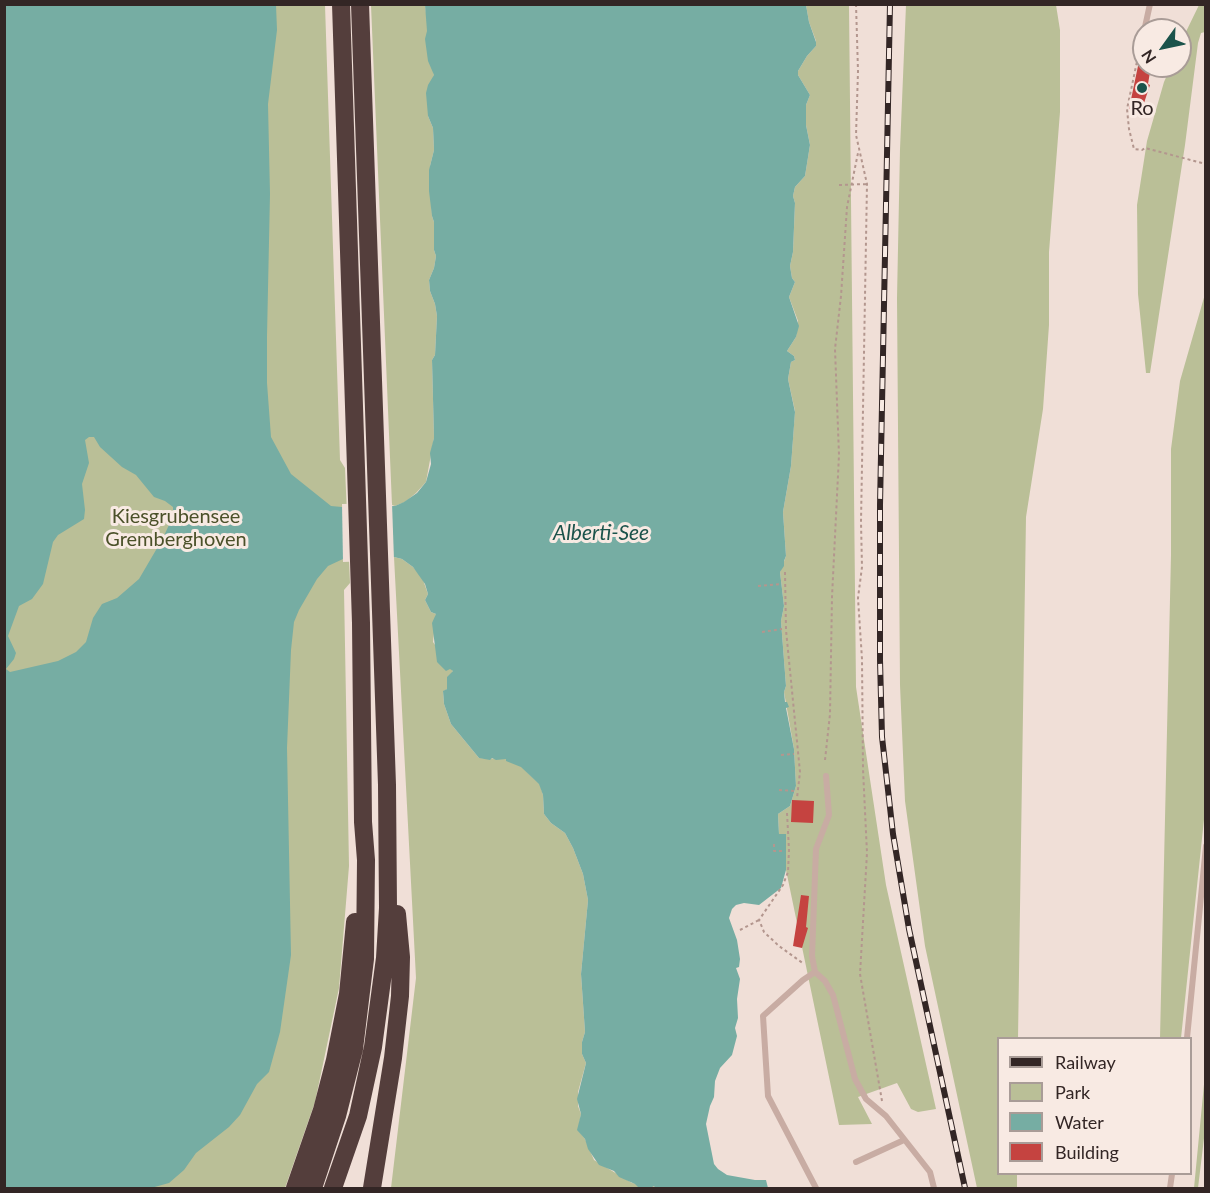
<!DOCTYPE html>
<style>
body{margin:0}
#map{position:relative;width:1210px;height:1193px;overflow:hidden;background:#f0dfd7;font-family:Lato,sans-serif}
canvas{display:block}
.frame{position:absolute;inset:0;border:6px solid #332625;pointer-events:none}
.legend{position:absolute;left:997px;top:1037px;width:195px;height:138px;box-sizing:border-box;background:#f8eae3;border:2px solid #a99c97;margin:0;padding:8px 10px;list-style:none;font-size:18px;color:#332625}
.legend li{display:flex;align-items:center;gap:12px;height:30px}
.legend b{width:30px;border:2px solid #a99c97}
.north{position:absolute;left:1132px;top:18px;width:60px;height:60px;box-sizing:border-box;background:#f8eae3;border:2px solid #a99c97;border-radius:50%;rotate:237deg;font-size:16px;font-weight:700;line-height:24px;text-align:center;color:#332625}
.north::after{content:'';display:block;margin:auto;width:21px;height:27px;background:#1b534b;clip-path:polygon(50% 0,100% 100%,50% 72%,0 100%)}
</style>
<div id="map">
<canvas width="1210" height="1193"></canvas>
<div class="frame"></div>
<ul class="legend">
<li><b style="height:8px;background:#332625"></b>Railway</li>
<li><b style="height:16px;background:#babf97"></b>Park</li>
<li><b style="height:16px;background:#76ada3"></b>Water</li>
<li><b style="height:16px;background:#c54340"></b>Building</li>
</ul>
<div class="north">N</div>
</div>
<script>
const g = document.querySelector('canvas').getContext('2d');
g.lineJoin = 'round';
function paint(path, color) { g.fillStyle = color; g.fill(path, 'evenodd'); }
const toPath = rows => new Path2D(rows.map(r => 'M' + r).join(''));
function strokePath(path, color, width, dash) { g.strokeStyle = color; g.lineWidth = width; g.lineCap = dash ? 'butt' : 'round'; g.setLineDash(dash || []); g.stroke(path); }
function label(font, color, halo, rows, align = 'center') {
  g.font = font + ' Lato,sans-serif'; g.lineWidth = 6; g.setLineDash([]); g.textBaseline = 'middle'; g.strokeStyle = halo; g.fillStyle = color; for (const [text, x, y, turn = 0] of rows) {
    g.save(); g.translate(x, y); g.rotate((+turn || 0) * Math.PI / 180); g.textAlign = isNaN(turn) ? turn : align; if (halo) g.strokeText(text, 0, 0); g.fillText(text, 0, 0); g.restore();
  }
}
paint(toPath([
 [5,5,325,5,340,460,345,468,350,583,344,590,349,866,339,988,315,1102,285,1188,5,1188],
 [371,5,425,5,434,75,428,116,433,128,434,150,430,166,432,216,434,222,434,250,436,256,434,268,429,280,430,291,435,304,437,316,435,355,432,360,434,438,426,482,416,493,405,502,395,506,392,505],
 [806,5,849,5,856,687,886,885,936,1109,918,1112,911,1109,897,1083,858,1097,872,1124,839,1125,786,870,786,834,779,834,778,814,790,806,796,786,794,749,784,692,786,686,781,621,784,606,780,572,786,556,783,512,791,466,795,411,788,379,791,362,795,360,794,356,787,351,796,337,798,321,789,297,795,282,792,278,790,266,793,252,795,203,793,196,795,187,805,176,810,145,806,125,806,105,810,95,798,75,798,71,807,56,816,46,816,41,809,22],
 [906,5,1056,5,1060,30,1060,112,1049,252,1049,325,1043,409,1026,517,1018,1038,998,1038,998,1174,1017,1174,1017,1188,977,1188,925,946,905,801,900,685,897,298,900,149],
 [1199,5,1205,5,1205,32,1201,33,1198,43,1185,145,1150,373,1146,373,1138,294,1137,205,1147,141,1164,82,1171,66,1180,66,1180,44],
 [1205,294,1205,810,1181,1038,1160,1038,1171,555,1171,449,1180,381],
 [394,557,402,559,413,567,422,577,428,594,425,600,431,612,436,614,433,642,453,671,448,680,447,689,443,692,444,704,451,724,479,758,506,759,521,766,531,776,540,784,543,795,544,814,551,823,565,833,573,848,583,874,588,900,581,974,585,1032,582,1042,582,1054,586,1063,578,1092,578,1106,581,1114,578,1130,585,1139,594,1160,632,1183,653,1186,657,1188,391,1188,416,978],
 [1205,1074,1205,1130,1198,1188,1194,1188]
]), '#babf97');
paint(toPath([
 [5,5,276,5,277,30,268,104,270,194,267,336,267,383,271,437,291,474,331,506,342,507,395,506,404,502,417,493,426,482,431,464,430,453,434,438,432,360,435,355,437,316,435,304,430,291,429,280,434,268,436,256,434,250,434,222,432,216,429,191,429,170,434,150,433,128,428,116,426,93,428,85,434,75,428,61,425,39,427,31,425,5,806,5,809,22,816,42,816,46,807,56,798,71,798,75,810,95,806,105,806,125,810,145,805,176,795,187,793,196,795,203,793,252,790,266,792,278,795,282,789,297,799,326,796,337,787,351,794,356,795,360,791,362,788,379,795,412,791,466,783,512,786,556,784,561,784,566,780,572,784,606,781,621,786,686,784,692,785,702,787,702,789,707,786,708,794,749,796,786,790,806,778,814,779,834,786,834,786,870,781,888,759,905,744,903,736,905,732,909,729,918,737,940,740,959,739,967,736,968,740,979,737,999,738,1018,735,1028,737,1036,732,1055,720,1068,715,1081,714,1097,710,1106,706,1124,714,1164,718,1169,727,1175,755,1180,766,1180,768,1188,657,1188,653,1186,652,1188,639,1188,635,1184,619,1177,614,1171,599,1165,588,1149,585,1139,577,1130,581,1114,577,1099,586,1063,582,1054,582,1042,585,1032,581,974,588,900,583,874,573,848,565,833,551,823,544,814,543,795,539,784,521,767,506,761,506,759,496,760,492,758,490,760,479,758,451,724,444,704,443,691,447,689,447,677,453,671,450,669,446,671,437,662,432,623,436,614,431,612,425,600,428,594,425,584,413,567,402,559,394,557,343,559,328,566,317,579,299,610,294,622,291,650,287,748,291,955,280,1032,269,1072,257,1084,240,1115,229,1127,196,1153,184,1170,169,1183,151,1188,5,1188],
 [89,437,94,437,100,447,122,467,136,475,154,497,165,501,173,507,173,516,163,538,139,579,117,598,102,604,93,618,86,642,76,652,58,661,10,672,6,669,14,659,16,653,8,636,19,606,32,599,43,584,53,542,58,535,84,519,85,510,82,484,89,463,85,440]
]), '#76ada3');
paint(toPath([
 [392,503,394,560,343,562,342,504]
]), '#f0dfd7');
paint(toPath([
 [1138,66,1151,66,1148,84,1150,85,1141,112,1129,109],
 [792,800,814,801,813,823,791,822],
 [801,895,809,896,806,927,808,928,802,948,793,946]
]), '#c54340');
strokePath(toPath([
 [856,4,858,71,856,135,867,184,861,522,862,567,858,598,862,659,863,769,867,853,860,974,882,1101],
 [1143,33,1127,109,1129,129,1134,149,1142,150,1145,148,1206,164],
 [839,185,867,184],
 [785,572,786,630,800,772,797,798],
 [758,586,781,584],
 [762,632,782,629],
 [781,755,794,754],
 [825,760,830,714,832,597,839,455,835,349,841,296,847,207,858,153],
 [779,790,795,791],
 [787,813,789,850,788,872,783,885,759,920,764,932,779,946,804,964],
 [774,844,774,851,785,851],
 [740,930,759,920]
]), '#b3968e', 2, [3, 3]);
strokePath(toPath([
 [1145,27,1150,4],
 [826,776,829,815,816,849,812,956,815,972,825,981,833,995,855,1079,866,1099,886,1116,930,1172,934,1188],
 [815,972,803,980,763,1016,768,1096,816,1188],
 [1187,1038,1206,846],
 [856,1162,904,1140],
 [1170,1188,1172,1174]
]), '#c8aca3', 6);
strokePath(toPath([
 [295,1188,322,1110,335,1060,348,994,355,922],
 [313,1188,337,1116,354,1049,365,959,366,860,363,822,361,623,341,4],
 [333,1188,358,1116,373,1047,385,958,388,908,387,785,360,4],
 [372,1188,393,1058,400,996,401,957,397,914]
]), '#543e3c', 18);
const rail = toPath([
 [890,4,880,505,880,660,882,737,893,834,909,929,965,1188]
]);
strokePath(rail, '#332625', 6);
strokePath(rail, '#f8eae3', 4, [11]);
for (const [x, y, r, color] of [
 [1142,88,6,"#1b534b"]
]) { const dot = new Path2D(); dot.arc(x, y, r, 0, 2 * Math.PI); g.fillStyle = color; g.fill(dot); strokePath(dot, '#f8eae3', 2); }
label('20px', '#332625', '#f8eae3', [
 ["Ro",1142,109]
]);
label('20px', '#4b5129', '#f8eae3', [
 ["Kiesgrubensee",176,517],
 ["Gremberghoven",176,540]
]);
label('italic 21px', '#1b534b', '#f8eae3', [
 ["Alberti-See",601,533]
]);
</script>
